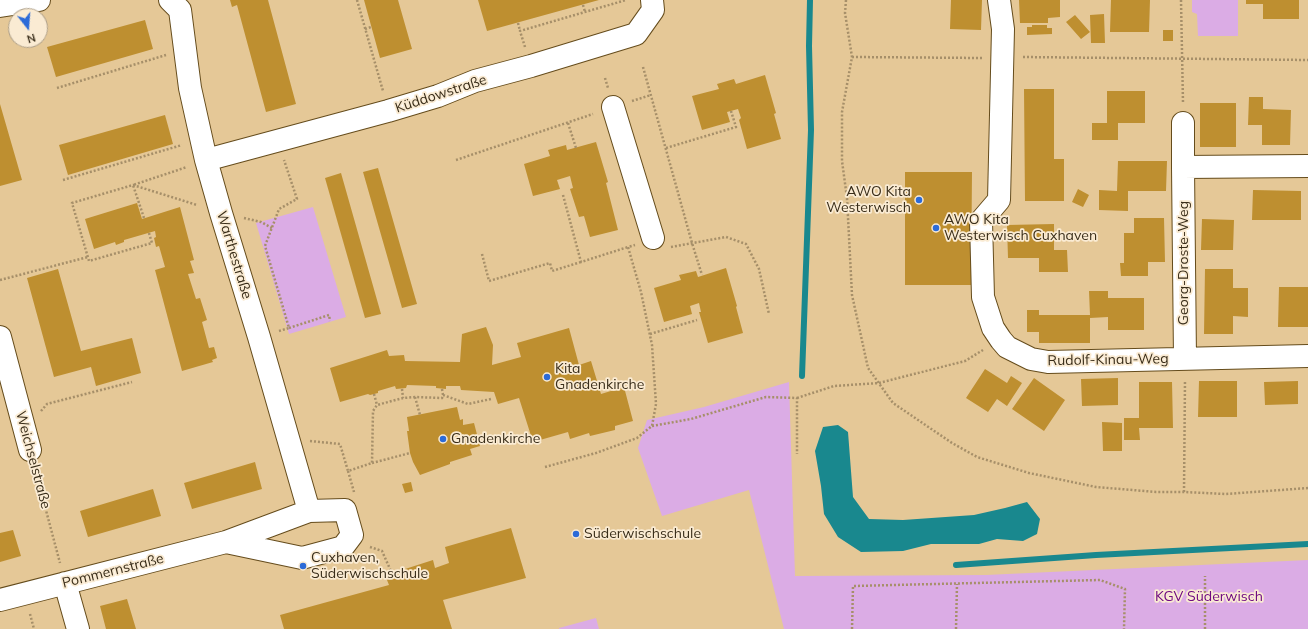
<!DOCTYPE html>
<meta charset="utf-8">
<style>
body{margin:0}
#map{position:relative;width:1308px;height:629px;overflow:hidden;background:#e5c897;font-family:Mulish,sans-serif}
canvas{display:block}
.north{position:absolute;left:8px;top:8px;width:40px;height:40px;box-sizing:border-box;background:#faebd3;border:1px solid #ad9f89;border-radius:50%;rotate:163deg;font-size:11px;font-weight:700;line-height:16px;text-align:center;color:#392d19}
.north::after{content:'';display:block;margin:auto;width:14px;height:18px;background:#2c6bd8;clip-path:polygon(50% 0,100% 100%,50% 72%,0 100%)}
</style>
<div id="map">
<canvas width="1308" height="629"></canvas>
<div class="north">N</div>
</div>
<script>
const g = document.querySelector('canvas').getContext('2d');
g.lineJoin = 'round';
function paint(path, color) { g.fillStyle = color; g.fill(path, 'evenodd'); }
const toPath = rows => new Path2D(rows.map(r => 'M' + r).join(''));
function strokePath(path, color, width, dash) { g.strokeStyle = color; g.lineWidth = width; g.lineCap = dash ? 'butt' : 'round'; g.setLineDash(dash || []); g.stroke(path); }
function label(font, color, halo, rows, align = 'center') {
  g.font = font + ' Mulish,sans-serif'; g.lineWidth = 3.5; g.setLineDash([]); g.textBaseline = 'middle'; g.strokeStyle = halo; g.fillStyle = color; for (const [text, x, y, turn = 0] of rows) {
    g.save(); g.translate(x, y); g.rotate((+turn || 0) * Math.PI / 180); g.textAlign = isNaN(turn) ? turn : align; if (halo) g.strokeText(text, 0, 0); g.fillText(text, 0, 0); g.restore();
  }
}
paint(toPath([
 [1192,0,1238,0,1238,36,1198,36,1197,14,1192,12],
 [313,207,346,317,289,334,256,223],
 [789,382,795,576,986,575,1308,560,1308,629,784,629,749,490,662,516,638,448,647,420,704,407],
 [596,618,599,629,559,629,559,628]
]), '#dbace5');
paint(toPath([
 [838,425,848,432,853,497,869,519,903,520,974,515,1005,508,1027,502,1040,519,1037,534,1023,541,997,539,979,544,931,544,903,551,861,552,838,537,824,514,821,486,815,451,823,427]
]), '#19888e');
strokePath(toPath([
 [802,376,811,130,809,46,810,0],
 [956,565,1096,555,1308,544]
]), '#19888e', 6);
paint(toPath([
 [230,0,268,0,296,104,266,112,237,5,232,7],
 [364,0,398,0,412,49,380,58],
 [478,0,599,0,487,31],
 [951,0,982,0,981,30,950,29],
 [1019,0,1060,0,1060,17,1048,18,1048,23,1020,23],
 [1111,0,1150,0,1149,32,1110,32],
 [1246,0,1299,0,1299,19,1263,19,1263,4,1246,4],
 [1104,14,1105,43,1091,43,1090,15],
 [1075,15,1090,32,1081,39,1066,22],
 [145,20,153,49,56,77,47,47],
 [1032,25,1047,25,1047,28,1052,28,1052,34,1027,35,1027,27,1032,27],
 [1163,30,1173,30,1173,41,1163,41],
 [765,75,776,113,774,114,781,139,747,149,739,120,741,118,738,109,727,112,730,122,702,130,692,96,719,89,717,84,734,79,736,84],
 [1024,89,1054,89,1054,159,1064,159,1064,201,1025,201],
 [1107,91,1145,91,1145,123,1118,123,1118,140,1092,140,1092,123,1107,123],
 [1249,97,1263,97,1263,109,1291,110,1290,145,1262,145,1262,125,1248,125],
 [1200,103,1236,103,1236,147,1200,147],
 [0,104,22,180,0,186],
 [165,115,173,144,68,175,59,145],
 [596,142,608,182,606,183,618,230,590,237,584,216,579,217,570,189,573,188,570,176,557,180,560,189,533,196,524,164,550,156,548,150,566,145,567,150],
 [1118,161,1167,161,1166,191,1128,191,1128,211,1099,210,1099,190,1117,191],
 [378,168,417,304,402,308,363,172],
 [905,172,972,172,971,285,905,285],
 [341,173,381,314,365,318,325,178],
 [1078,189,1089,195,1083,207,1072,202],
 [1253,190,1301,191,1301,220,1252,220],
 [137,203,142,219,180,207,194,260,190,261,194,273,188,274,196,299,200,298,207,320,202,322,209,348,214,347,217,358,212,360,213,362,182,371,155,270,165,267,159,246,156,247,154,238,156,237,155,231,124,240,124,242,116,245,115,242,94,249,85,219],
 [1134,218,1164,218,1165,262,1148,262,1148,276,1121,276,1120,263,1124,263,1124,233,1134,233],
 [1202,219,1234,220,1233,250,1201,250],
 [1054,224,1054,250,1067,250,1068,272,1039,272,1039,258,1008,258,1007,225],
 [726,268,737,306,736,307,743,333,708,343,699,312,701,312,699,303,690,306,692,314,664,322,654,288,681,280,679,275,696,271,698,277],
 [58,269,81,351,132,338,141,373,96,386,91,367,54,377,27,278],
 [1205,269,1233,269,1233,288,1248,288,1248,317,1233,316,1233,334,1204,334],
 [1279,287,1308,287,1308,327,1278,327],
 [1089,291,1108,291,1108,298,1144,298,1144,330,1108,330,1108,317,1090,318,1090,343,1039,343,1039,332,1027,332,1027,310,1039,310,1039,315,1090,315],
 [486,327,493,345,492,365,521,357,517,343,569,328,579,365,591,361,601,394,624,387,633,421,615,426,615,430,590,436,589,433,570,439,568,432,533,442,519,398,498,404,494,392,461,390,460,386,446,386,446,389,436,388,436,386,407,385,406,388,396,389,395,386,378,391,378,393,370,395,368,394,340,402,330,368,387,350,389,356,404,355,405,361,460,362,462,334],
 [985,369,1007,383,1011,376,1022,383,1007,406,997,399,988,412,966,398],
 [1034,378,1065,400,1044,431,1012,409],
 [1118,378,1118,405,1082,406,1081,379],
 [1199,381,1237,381,1237,417,1198,417],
 [1298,381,1298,404,1265,405,1264,382],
 [1139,382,1172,382,1173,428,1139,428,1140,440,1124,440,1124,418,1139,418],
 [457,407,460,420,463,419,463,425,474,423,480,446,470,449,472,455,450,462,450,464,420,475,413,462,410,453,407,431,409,431,407,417],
 [1102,422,1122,423,1122,451,1103,451],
 [255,462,262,489,192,509,184,483],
 [411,482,413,491,405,493,402,484],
 [153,489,161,516,88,537,80,511],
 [511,528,526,578,443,600,452,629,284,629,280,615,389,585,387,580,402,575,402,570,433,560,435,568,449,563,445,547],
 [13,530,21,556,0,562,0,533],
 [127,599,136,629,106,629,100,606]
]), '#be8f30');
const minor = toPath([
 [170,0,180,10,190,88,206,160,221,213,259,337,309,511],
 [999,0,1003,29,999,200,981,221,983,297,993,328,1001,340,1007,347,1031,359,1048,362,1308,356],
 [0,6,39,0],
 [613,107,653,238],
 [1183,123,1183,167],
 [206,160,388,111,438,96,475,81,531,66,636,34,653,10,652,0],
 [0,337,30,450],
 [1185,359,1183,167,1308,166],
 [65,583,78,629],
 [0,600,226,542,309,511,345,510,352,535,343,547,302,558,226,542]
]);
strokePath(minor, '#654c1c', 24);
strokePath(toPath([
 [357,0,383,91],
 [846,0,845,13,852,57,842,112,842,161,847,198,852,295,868,368,893,403,952,443,977,457,1029,473,1096,487,1156,492,1184,492,1226,494,1308,488],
 [1181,0,1183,103],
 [583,5,585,12],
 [518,23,520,31],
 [365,29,371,27],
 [525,47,520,31,626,0],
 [852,57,982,58],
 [1023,57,1308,60],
 [643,67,692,243,702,275],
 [605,78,608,88],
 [57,88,166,55],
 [632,101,651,95],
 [568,123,576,148],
 [666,148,736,127,731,111],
 [456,160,593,114],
 [63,180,182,145],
 [563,195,581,262,628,247],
 [144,218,133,185,187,167],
 [244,218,261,222,272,228],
 [149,233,152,243,89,261,72,203,133,185,197,205],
 [671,247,726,237,746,244,759,269,769,314],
 [482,254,489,281,550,263,552,271,581,262],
 [0,280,88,257],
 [289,328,329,315,330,321],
 [279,331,289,328,265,246,279,209,297,199,284,160],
 [650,334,697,320],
 [402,389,403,398],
 [442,389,443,395],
 [374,394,377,405],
 [415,397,420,415],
 [797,398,834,386,879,383,965,361,983,350],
 [41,411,47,404,132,382],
 [652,426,691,419,766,397,797,398,797,454],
 [310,441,340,444,348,471,372,463,373,411,377,405,403,398,415,397,442,398,443,395,468,404,491,399],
 [372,463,410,453],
 [545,467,596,453,637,438,652,426,656,404,652,345,641,292,628,247,635,245],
 [35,469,60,563],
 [348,471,354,492],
 [1184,492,1185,380],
 [370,547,382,551,394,578],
 [30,614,34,629],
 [852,629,853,586,1100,580,1125,589,1124,629],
 [956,629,957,584],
 [1205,629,1205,576]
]), '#a68f69', 2.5, [2, 2]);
strokePath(minor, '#fff', 22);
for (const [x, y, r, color] of [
 [919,200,4,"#2c6bd8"],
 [936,228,4,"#2c6bd8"],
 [547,377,4,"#2c6bd8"],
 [443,439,4,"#2c6bd8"],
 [576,534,4,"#2c6bd8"],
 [303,566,4,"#2c6bd8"]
]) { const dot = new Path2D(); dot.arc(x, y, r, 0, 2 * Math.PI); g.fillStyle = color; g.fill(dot); strokePath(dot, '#faebd3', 1.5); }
label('14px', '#392d19', '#faebd3', [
 ["Küddowstraße",441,94,-18],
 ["Warthestraße",234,255,73],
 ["Georg-Droste-Weg",1184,263,-90],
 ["Rudolf-Kinau-Weg",1108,360,-1],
 ["Weichselstraße",33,460,75],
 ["Pommernstraße",113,571,-14]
]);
label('14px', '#392d19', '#faebd3', [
 ["AWO Kita",911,192,"right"],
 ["Westerwisch",911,208,"right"],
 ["AWO Kita",944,220],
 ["Westerwisch Cuxhaven",944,236],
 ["Kita",555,369],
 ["Gnadenkirche",555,385],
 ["Gnadenkirche",451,439],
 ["Süderwischschule",584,534],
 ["Cuxhaven,",311,558],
 ["Süderwischschule",311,574]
], 'left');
label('14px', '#6f0981', '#faebd3', [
 ["KGV Süderwisch",1209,597]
]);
</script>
